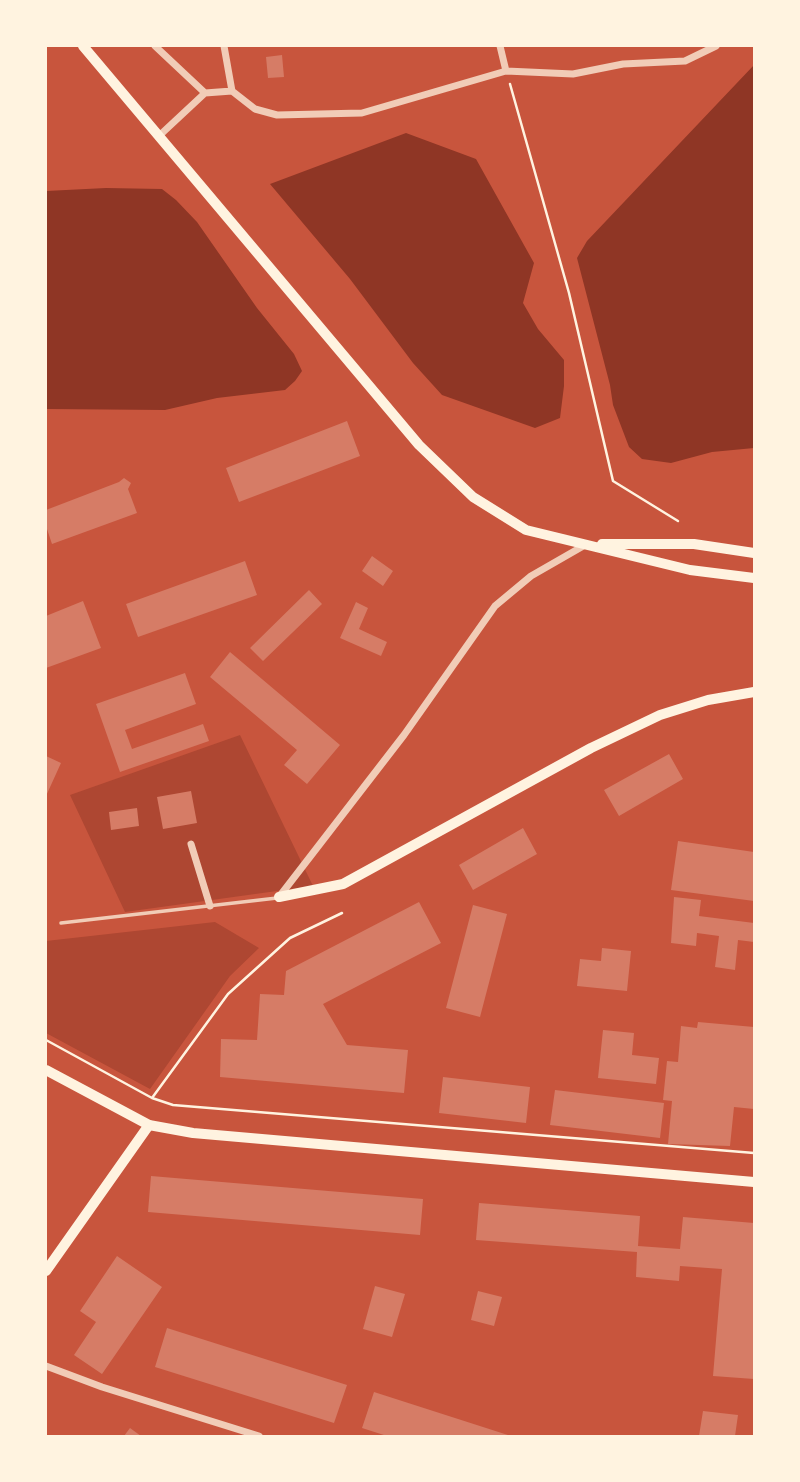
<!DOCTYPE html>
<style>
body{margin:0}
#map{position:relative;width:800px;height:1482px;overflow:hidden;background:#c8553d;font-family:Commissioner,sans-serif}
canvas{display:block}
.frame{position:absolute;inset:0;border:47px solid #fff3e0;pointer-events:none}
</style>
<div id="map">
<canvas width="800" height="1482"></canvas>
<div class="frame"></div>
</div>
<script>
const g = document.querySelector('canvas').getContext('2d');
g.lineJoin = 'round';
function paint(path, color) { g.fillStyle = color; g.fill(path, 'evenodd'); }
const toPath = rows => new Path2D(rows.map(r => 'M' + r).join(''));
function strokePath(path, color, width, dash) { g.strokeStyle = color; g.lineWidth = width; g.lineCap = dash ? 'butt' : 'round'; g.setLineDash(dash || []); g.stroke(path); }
paint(toPath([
 [240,735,313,886,125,912,70,795],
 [215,922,259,948,230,976,150,1089,46,1033,46,941]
]), '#ae4732');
paint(toPath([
 [754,65,754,448,712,452,671,463,642,459,629,447,613,405,610,385,577,258,587,241],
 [406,133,476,159,534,263,523,303,538,329,564,360,564,386,560,418,535,428,442,395,413,363,350,279,270,184],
 [106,188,162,189,176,200,197,222,257,308,294,354,302,371,295,381,285,390,217,398,165,410,46,409,46,191]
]), '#8f3625');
paint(toPath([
 [282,55,284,77,268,78,266,57],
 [347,421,360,456,239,502,226,468],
 [124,478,131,483,128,489,137,513,52,544,46,526,46,510,119,482],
 [372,556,393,571,383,586,362,571],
 [245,561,257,595,138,637,126,604],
 [309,590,322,604,263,661,250,648],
 [83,601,101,648,46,668,46,616],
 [356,602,368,608,359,629,387,642,381,656,340,638],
 [230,652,340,745,307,784,284,765,297,750,210,677],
 [185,673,196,704,125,730,132,749,203,724,209,741,120,772,96,704],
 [669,754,683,779,619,816,604,790],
 [46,756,61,763,46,796],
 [191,791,197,823,163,829,157,797],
 [137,808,139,826,111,830,109,812],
 [523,828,537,854,473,890,459,865],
 [678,841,754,852,754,901,671,890],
 [674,897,701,900,699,916,754,923,754,942,738,940,735,970,715,967,719,936,697,933,696,946,671,943],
 [419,902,441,943,323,1004,347,1045,408,1050,404,1093,220,1077,221,1039,257,1040,260,994,284,995,286,971],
 [473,905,507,914,480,1017,446,1008],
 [602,948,631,951,627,991,577,986,580,959,601,961],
 [698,1022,754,1027,754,1109,734,1107,730,1146,668,1144,672,1101,663,1100,667,1061,678,1062,681,1026,697,1028],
 [603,1030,634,1033,632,1055,659,1058,656,1084,598,1078],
 [443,1077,530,1087,526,1123,439,1113],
 [555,1090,664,1103,660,1138,550,1125],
 [151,1176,423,1199,420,1235,148,1212],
 [479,1203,640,1216,638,1246,680,1249,683,1217,754,1223,754,1379,713,1376,722,1269,680,1266,679,1281,636,1277,637,1252,476,1240],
 [117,1256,162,1287,102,1374,74,1355,96,1322,80,1311],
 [375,1286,405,1294,392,1337,363,1329],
 [478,1291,502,1297,494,1326,471,1320],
 [167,1328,347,1385,334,1423,155,1367],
 [374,1392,511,1436,387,1436,362,1428],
 [703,1411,738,1415,735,1436,699,1436],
 [130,1428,141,1436,124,1436]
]), '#d67c66');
strokePath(toPath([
 [510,84,569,293,613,481,678,521],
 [46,1040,152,1098,173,1105,754,1153],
 [152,1098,228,994,290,938,342,913]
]), '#fff3e0', 2.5);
strokePath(toPath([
 [61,923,277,898]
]), '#f1ccb7', 3.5);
strokePath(toPath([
 [155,46,205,93,160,135],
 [500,46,506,71],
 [232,91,255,109,277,115,362,113,506,71,573,74,623,64,685,61,716,46],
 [205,93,232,91,224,46],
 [191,844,210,906],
 [279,897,404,735,495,606,531,576,585,545],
 [46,1366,102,1387,259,1436]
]), '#f1ccb7', 7);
strokePath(toPath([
 [279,897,343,884,591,748,660,715,708,700,754,692],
 [46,1271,149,1125]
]), '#fff3e0', 10);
strokePath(toPath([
 [83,46,419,445,473,497,526,530,690,570,754,578],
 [602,544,694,544,754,553],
 [46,1070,149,1125,193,1133,754,1182]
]), '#fff3e0', 10);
</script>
